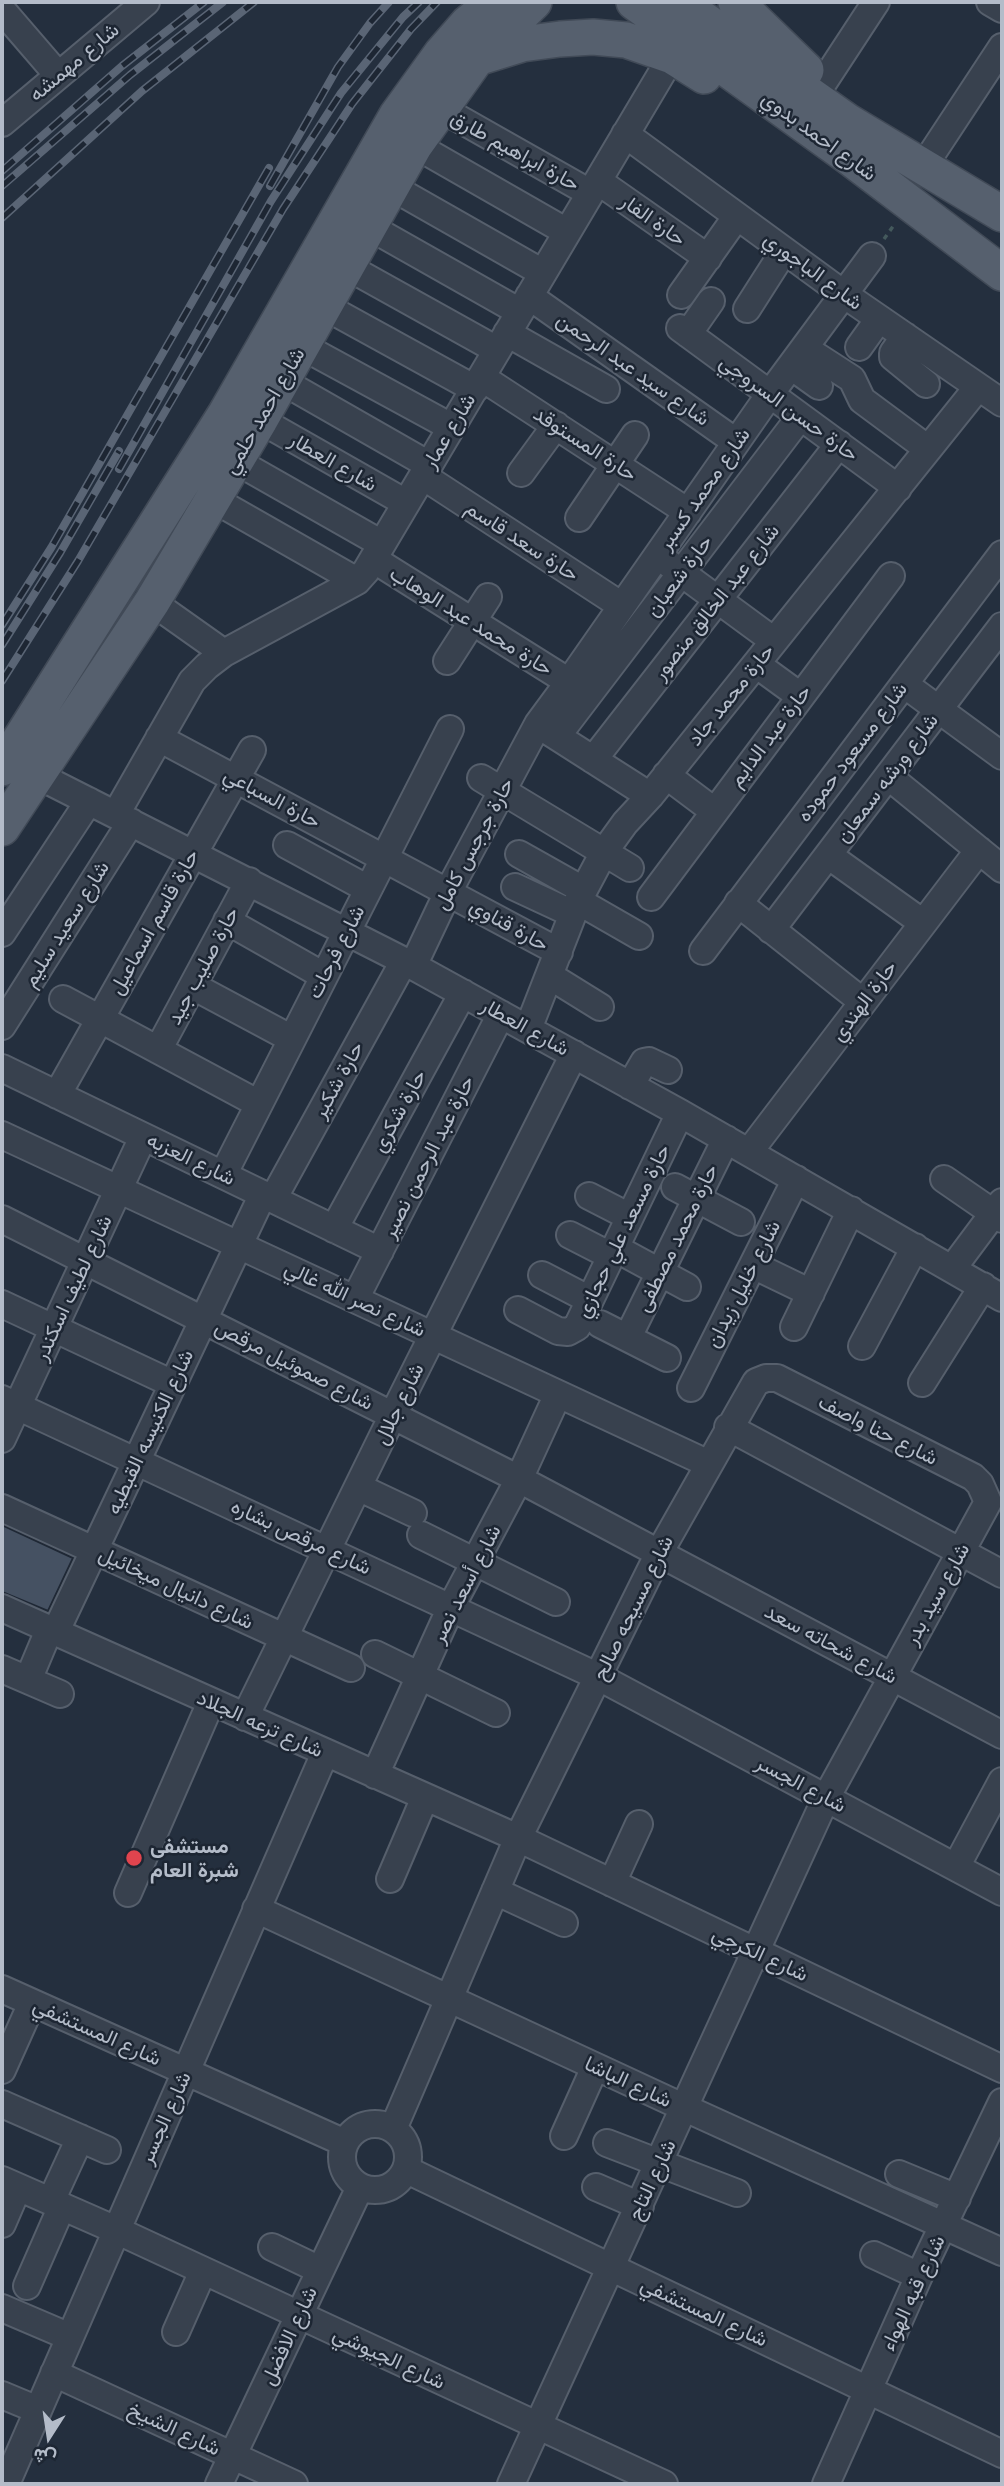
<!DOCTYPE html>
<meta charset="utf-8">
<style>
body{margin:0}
#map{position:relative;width:1004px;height:2486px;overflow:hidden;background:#242f3e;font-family:"Golos Text",Vazirmatn,sans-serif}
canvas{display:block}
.frame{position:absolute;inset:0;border:4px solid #b4bcc9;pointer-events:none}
.north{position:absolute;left:14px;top:2402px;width:70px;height:70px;-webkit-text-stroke:5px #1d2633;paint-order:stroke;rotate:192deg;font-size:19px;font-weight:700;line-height:28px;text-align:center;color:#b4bcc9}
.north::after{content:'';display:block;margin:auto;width:24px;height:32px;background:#b4bcc9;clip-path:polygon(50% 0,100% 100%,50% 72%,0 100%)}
</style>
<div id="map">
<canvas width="1004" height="2486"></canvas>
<div class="frame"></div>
<div class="north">ش</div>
</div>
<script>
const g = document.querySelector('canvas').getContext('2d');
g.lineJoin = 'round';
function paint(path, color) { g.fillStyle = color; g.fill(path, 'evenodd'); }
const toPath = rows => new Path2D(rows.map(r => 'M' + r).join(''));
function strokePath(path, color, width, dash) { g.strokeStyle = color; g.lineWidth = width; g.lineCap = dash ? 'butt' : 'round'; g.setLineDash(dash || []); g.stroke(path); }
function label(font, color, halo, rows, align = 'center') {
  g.font = font + ' "Golos Text",Vazirmatn,sans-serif'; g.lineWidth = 5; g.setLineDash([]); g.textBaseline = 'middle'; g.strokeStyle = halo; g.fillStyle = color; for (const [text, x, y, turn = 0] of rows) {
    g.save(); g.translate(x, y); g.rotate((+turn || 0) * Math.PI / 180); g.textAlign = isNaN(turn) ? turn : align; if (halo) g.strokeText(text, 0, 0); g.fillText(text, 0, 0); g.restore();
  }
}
const building = toPath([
 [2,1525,73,1558,48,1611,2,1592,2,1525]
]);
paint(building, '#455162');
strokePath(building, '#1f2835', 2);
const minor = toPath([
 [990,2,1002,9],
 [2,10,58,75],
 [821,86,876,2],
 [440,108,590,193],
 [2,123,146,2],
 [625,134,845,295,1002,403],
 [415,145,567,232],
 [923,167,1002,47],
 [598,181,708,258],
 [390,186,543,273],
 [368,226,520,312],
 [346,266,497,350],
 [681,295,737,216],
 [529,296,736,442],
 [324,306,475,389],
 [747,309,784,251],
 [680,328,898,488],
 [507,333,606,389],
 [688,334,711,301],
 [905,336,893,353,893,357,926,384],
 [302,346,451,427],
 [859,347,879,319],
 [804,348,852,379,862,400,928,449],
 [791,366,819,386],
 [481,377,688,512],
 [282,381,429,465],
 [260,420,406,503],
 [236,461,382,544],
 [521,473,556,425],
 [423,476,622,606],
 [213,499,357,581],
 [579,518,635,435],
 [373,559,569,682],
 [668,563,774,641],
 [152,602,224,653],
 [447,661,488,597],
 [756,664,800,696],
 [904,684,1002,756],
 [542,727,650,796],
 [557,736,800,417],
 [159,738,559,952],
 [593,760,839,444],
 [37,775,404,961,680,1113,1002,1298],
 [666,775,714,811],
 [888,776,1002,869],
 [481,778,630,868],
 [116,814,192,681,207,666,224,653,357,581,366,571,672,56],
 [287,845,368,889],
 [519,854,583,890],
 [828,855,923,923],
 [515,887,573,914],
 [651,897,891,576],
 [578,901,639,936],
 [738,903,863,1002],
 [227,921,324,976],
 [771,930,1002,626],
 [2,933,89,801],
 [703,951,1002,554],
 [413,966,448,892,538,724,569,682,770,394,872,256],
 [550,976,600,1007],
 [193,986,292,1039],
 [63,999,259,1104],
 [2,1026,131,822],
 [528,1029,578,901,604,852,625,823,650,796,978,387],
 [158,1050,249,881],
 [2,1068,380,1251],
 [630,1086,644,1062,649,1061,668,1070],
 [57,1095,252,750],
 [2,1135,709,1464],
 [749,1152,979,850],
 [223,1175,450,729],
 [944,1179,1002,1219],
 [675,1187,741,1222],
 [589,1196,630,1217],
 [273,1199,404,961],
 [2,1219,519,1479,1002,1735],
 [334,1229,463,993],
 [570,1235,611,1256],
 [615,1248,687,1287],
 [753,1265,811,1293],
 [952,1269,1002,1202],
 [542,1275,590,1300],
 [355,1299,501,1014],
 [2,1304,173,1384],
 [518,1310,558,1331,568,1332,577,1327,680,1113],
 [600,1324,667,1358],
 [794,1327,851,1210],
 [628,1337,726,1139],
 [862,1346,915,1247],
 [922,1383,983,1286],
 [691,1388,796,1179],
 [2,1399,599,1677,1002,1892],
 [728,1427,1002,1574],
 [2,1439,143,1137],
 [358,1487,413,1513],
 [2,1508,351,1668],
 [421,1535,556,1602],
 [2,1608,518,1838,1002,2069],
 [55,1633,263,1194],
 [375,1654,496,1713],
 [2,1669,60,1694],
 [28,1680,49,1630],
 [245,1717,393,1415,574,1054],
 [375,1775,451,1607,519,1479,558,1394],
 [956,1867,1002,1781],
 [390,1879,425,1797],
 [612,1883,639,1824],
 [495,1891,564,1923],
 [128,1893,211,1702],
 [256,1909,685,2108,1002,2252],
 [2,1989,345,2143],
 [2,2070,32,2003],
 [2,2104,107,2150],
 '342 2157a33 33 0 1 1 66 0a33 33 0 1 1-66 0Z',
 [393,2129,518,1838,659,1553,756,1382,766,1378,777,1378,973,1477,980,1484,988,1502,826,1798,511,2484],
 [564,2136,595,2067],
 [607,2143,737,2193],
 [407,2170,1002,2454],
 [899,2174,957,2198],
 [2,2180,116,2230,664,2484],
 [596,2187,640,2206],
 [51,2201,80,2138],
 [2,2224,18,2187],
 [272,2247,320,2270],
 [874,2255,919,2276],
 [27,2286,62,2206],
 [2,2308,70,2337],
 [176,2332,203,2271],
 [54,2373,294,2484],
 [2,2395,38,2410],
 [6,2484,325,1753],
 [219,2484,360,2187],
 [826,2484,919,2276,1002,2102]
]);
const major = toPath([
 [634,2,849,157,1002,273],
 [679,2,847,121,1002,214],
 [736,2,806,70],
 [480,57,522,44,560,39,593,37,626,40,672,56,704,76],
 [2,768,226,413,397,115,441,54,468,23,494,2],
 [2,828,152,602,260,420,415,145,477,58,534,2]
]);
strokePath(minor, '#565f6c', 30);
strokePath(major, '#414a57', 38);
strokePath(toPath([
 [884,239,894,225]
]), '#44595c', 3.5, [5, 5]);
strokePath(minor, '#38414e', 26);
strokePath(major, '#56606e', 35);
const rail = toPath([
 [2,171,122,66,204,2],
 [2,186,130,75,223,2],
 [270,186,338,67,370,23,389,2],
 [2,218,142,91,254,2],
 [119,469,271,201,341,93,403,17,419,2],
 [2,625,51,548,269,168],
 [2,645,60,553,119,451],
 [2,681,78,561,283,209,352,104,411,29,437,2]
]);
strokePath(rail, '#5a6575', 8);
strokePath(rail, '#1d2633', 5, [16]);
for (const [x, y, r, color] of [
 [134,1858,9,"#e0444e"]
]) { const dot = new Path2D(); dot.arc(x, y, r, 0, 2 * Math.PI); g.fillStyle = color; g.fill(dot); strokePath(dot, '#1d2633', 2.5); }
label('21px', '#b4bcc9', '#1d2633', [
 ["شارع مهمشه",74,62,-40],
 ["شارع احمد بدوي",819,136,36],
 ["حارة ابراهيم طارق",515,151,29],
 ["حارة الفار",653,220,35],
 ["شارع الباجوري",813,271,36],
 ["شارع سيد عبد الرحمن",633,369,35],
 ["حارة حسن السروجي",789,408,36],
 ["شارع احمد حلمي",264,411,-60],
 ["شارع عمار",449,431,-59],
 ["حارة المستوقد",585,444,33],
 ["شارع العطار",333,462,30],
 ["شارع محمد كسبر",704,489,-55],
 ["حارة سعد قاسم",522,541,33],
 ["حارة شعبان",679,576,-53],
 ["شارع عبد الخالق منصور",716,602,-52],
 ["حارة محمد عبد الوهاب",471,621,32],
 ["حارة محمد جاد",731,695,-51],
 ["حارة عبد الدايم",770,736,-53],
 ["شارع مسعود حموده",852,752,-53],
 ["شارع ورشه سمعان",887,778,-53],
 ["حارة السباعي",272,798,28],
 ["حارة جرجس كامل",474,844,-62],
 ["حارة قاسم اسماعيل",154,922,-61],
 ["شارع سعيد سليم",66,924,-58],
 ["حارة قناوي",509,925,29],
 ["شارع فرحات",336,952,-63],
 ["حارة صليب جيد",203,966,-62],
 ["حارة الهندي",864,1001,-53],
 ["شارع العطار",525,1027,29],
 ["حارة شكير",338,1080,-61],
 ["حارة شكري",399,1111,-61],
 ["حارة عبد الرحمن نصير",428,1157,-63],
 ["شارع العزبه",191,1159,26],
 ["حارة مسعد علي حجازي",623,1231,-64],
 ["حارة محمد مصطفى",677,1238,-64],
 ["شارع خليل زيدان",743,1284,-63],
 ["شارع لطيف اسكندر",73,1288,-65],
 ["شارع نصر الله غالي",355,1299,25],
 ["شارع صموئيل مرقص",294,1365,27],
 ["شارع جلال",399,1404,-64],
 ["شارع حنا واصف",878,1430,27],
 ["شارع الكنيسه القبطيه",150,1432,-65],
 ["شارع مرقص بشاره",301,1537,25],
 ["شارع أسعد نصر",466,1584,-63],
 ["شارع دانيال ميخائيل",176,1588,25],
 ["شارع سيد بدر",937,1594,-61],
 ["شارع مسيحه صالح",633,1608,-64],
 ["شارع شحاته سعد",831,1644,28],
 ["شارع ترعه الجلاد",260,1724,24],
 ["شارع الجسر",801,1784,28],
 ["شارع الكرجي",760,1954,25],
 ["شارع المستشفي",97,2032,24],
 ["شارع الباشا",628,2082,25],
 ["شارع الجسر",165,2118,-66],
 ["شارع التاج",652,2180,-65],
 ["شارع قبه الهواء",913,2293,-65],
 ["شارع المستشفي",704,2312,25],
 ["شارع الافضل",289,2336,-65],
 ["شارع الجيوشي",389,2358,25],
 ["شارع الشيخ",174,2429,25]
]);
label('bold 21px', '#b4bcc9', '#1d2633', [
 ["مستشفى",150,1846],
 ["شبرة العام",150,1870]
], 'left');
</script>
